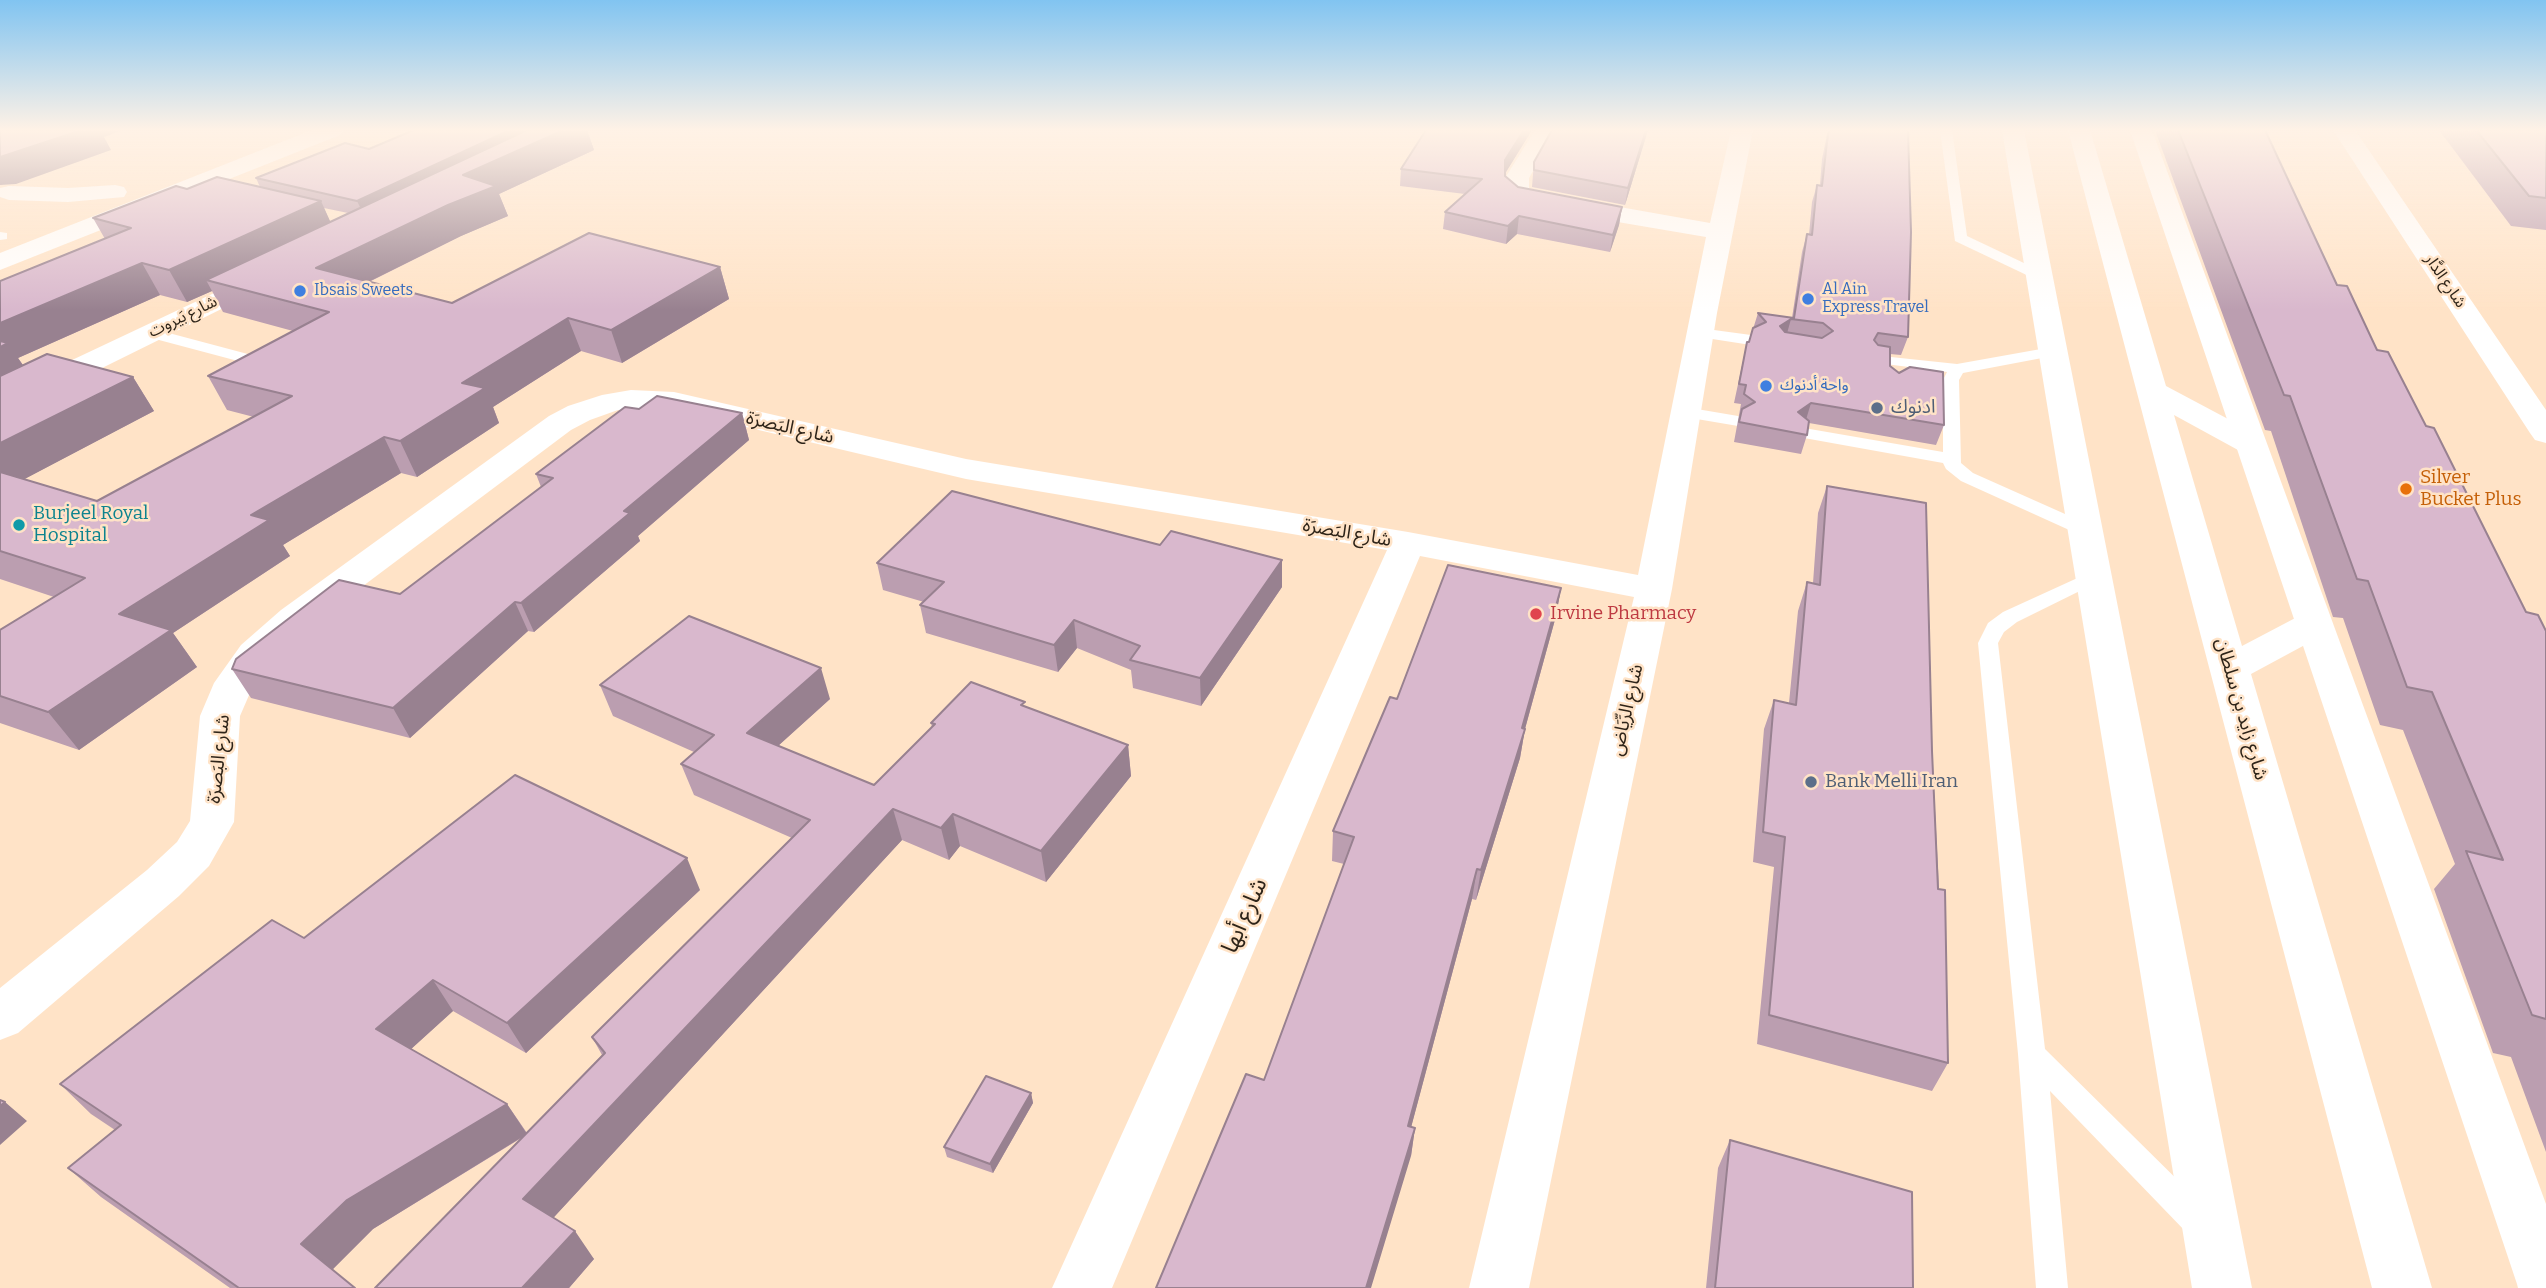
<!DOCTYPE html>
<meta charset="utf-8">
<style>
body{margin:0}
canvas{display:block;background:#ffe3c7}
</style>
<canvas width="2546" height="1288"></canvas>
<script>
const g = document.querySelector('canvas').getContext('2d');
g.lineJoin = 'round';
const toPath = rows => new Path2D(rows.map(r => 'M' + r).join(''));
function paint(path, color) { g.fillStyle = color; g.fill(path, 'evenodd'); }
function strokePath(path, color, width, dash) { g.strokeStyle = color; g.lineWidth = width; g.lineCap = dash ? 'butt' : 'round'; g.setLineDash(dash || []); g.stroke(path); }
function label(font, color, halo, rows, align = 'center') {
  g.font = font + ' Bitter,"Noto Sans Arabic",serif'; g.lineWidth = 5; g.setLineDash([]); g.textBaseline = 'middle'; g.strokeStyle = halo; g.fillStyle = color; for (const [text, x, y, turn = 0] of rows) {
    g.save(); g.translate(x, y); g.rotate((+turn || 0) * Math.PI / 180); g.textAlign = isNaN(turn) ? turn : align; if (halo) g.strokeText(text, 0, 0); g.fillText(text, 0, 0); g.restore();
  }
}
paint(toPath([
 [1940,130,1952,130,1967,236,2045,273,2047,276,2045,279,2035,279,1955,241,1940,130],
 [0,232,7,233,7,239,0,240,0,232],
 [150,328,259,357,261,360,253,365,144,336,142,333,144,330,150,328],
 [1699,328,1751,335,1759,340,1751,345,1693,336,1691,333,1693,330,1699,328],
 [2052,347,2058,349,2060,352,2058,355,1963,373,1959,380,1961,463,1973,473,2092,526,2095,530,2092,534,2078,534,1961,481,1946,469,1943,463,1804,438,1795,433,1804,428,1943,452,1943,380,1947,372,1878,363,1872,361,1870,358,1872,355,1957,364,2052,347],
 [1685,407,1738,416,1747,421,1738,426,1679,416,1677,412,1685,407],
 [2095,570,2102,572,2105,576,2102,580,2017,622,2004,632,1998,643,2045,1049,2209,1211,2214,1222,2209,1233,2198,1237,2187,1233,2050,1091,2068,1288,2036,1288,2018,1054,1978,643,1988,623,2003,612,2095,570]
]), '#fff');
paint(toPath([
 [1535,130,1557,130,1529,178,1529,188,1535,192,1710,223,1731,130,1753,130,1717,313,1672,589,1529,1288,1469,1288,1634,597,1420,556,1112,1288,1052,1288,1387,550,966,479,674,410,618,410,590,420,571,430,307,628,269,663,253,686,240,716,234,822,209,866,179,896,18,1033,0,1040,0,988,147,870,177,842,190,821,200,716,214,683,241,645,281,610,549,416,568,406,602,395,631,390,674,392,966,459,1408,532,1638,575,1706,237,1553,211,1517,202,1505,191,1505,178,1535,130],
 [2130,130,2152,130,2546,1204,2546,1288,2518,1288,2517,1284,2130,130],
 [2333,130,2355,130,2546,410,2546,443,2535,440,2530,433,2333,130],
 [115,185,124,187,127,192,124,197,68,202,9,200,0,197,0,188,9,186,68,188,115,185],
 [263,270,272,272,276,278,272,284,11,413,0,415,0,394,263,270]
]), '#fff');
paint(toPath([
 [312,130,343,130,340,135,0,270,0,253,312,130]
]), '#fff');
paint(toPath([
 [2002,130,2024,130,2252,1288,2192,1288,2002,130],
 [2068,130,2090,130,2166,386,2260,436,2265,443,2260,450,2249,453,2238,450,2174,415,2242,646,2301,615,2314,612,2327,615,2333,624,2327,633,2251,674,2432,1288,2372,1288,2068,130]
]), '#fff');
paint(toPath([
 [414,130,587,130,594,150,499,194,508,216,461,236,369,282,452,303,720,267,729,299,622,363,581,351,493,407,499,423,417,477,401,473,283,545,290,556,173,633,197,667,79,750,0,723,0,630,54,597,0,579,0,281,105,239,93,218,187,189,260,187,256,178,369,149],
 [324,208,348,213,330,222],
 [212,291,223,312,293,331,208,376,227,410,254,417,97,501,24,479,154,411,133,377,23,365,18,358,160,295,187,302],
 [1426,130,1532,130,1505,173,1505,176,1518,187,1622,207,1619,225,1610,252,1517,234,1506,244,1443,229,1445,212,1465,194,1400,186,1401,169],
 [1552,130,1648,130,1625,205,1532,187,1534,162],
 [1828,130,1908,130,1908,337,1901,355,1890,354,1890,366,1944,425,1936,445,1809,423,1807,435,1801,454,1734,442,1741,404,1734,403,1747,342,1749,342,1758,313,1792,318,1802,252,1807,234,1809,235,1812,202,1817,185,1820,185,1822,159],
 [2155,130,2265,130,2337,285,2426,426,2526,612,2546,631,2546,1152,2511,1057,2493,1053,2434,889,2455,864,2403,730,2380,725,2343,618,2333,617,2271,431,2265,430],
 [2439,130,2546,130,2546,230,2511,226],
 [639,409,742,413,749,440,638,536,640,541,534,632,528,631,410,738,251,698,232,669,400,594,541,487,536,474],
 [1827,486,1932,751,1948,1063,1932,1091,1757,1044,1774,867,1753,862,1764,729,1774,700,1789,703,1798,611,1807,582,1813,583,1818,513],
 [1160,545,1282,560,1282,587,1201,706,1133,688,1131,670,1077,648,1058,672,926,633,920,605,924,602,883,590,877,563],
 [1561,588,1556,616,1525,729,1520,758,1476,900,1472,899,1411,1127,1415,1128,1411,1156,1264,1080,1344,864,1332,861,1333,831,1397,699],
 [600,685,830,699,778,746,874,785,932,727,931,723,1025,707,1128,745,1131,776,1046,882,960,846,949,860,902,840,553,1218,594,1259,569,1288,375,1288,523,1137,373,1229,332,1270,355,1288,230,1288,101,1197,68,1168,115,1130,91,1114,60,1084,304,938,700,890,526,1053,453,1011,411,1049,507,1104,527,1133,602,1055,592,1037,792,838,694,795,681,764,694,752,613,716],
 [1031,1093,1033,1103,993,1173,947,1157,944,1147],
 [1730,1140,1913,1288,1706,1288,1718,1168]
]), '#bb9eb0');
paint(toPath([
 [78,130,123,130,104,137,111,150,16,184,0,185,0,157],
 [510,130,531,130,365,217,357,201],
 [564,130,587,130,594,150,499,194,508,216,461,236,332,300,316,268,448,205,463,175],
 [1524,130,1532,130,1503,177,1505,160],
 [1646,130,1648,130,1625,205,1628,188],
 [321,201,335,232,206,280,212,291,187,302,169,270],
 [1622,207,1619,225,1610,252,1613,235],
 [1519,216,1517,234,1506,244,1508,226],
 [142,263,160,295,18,358,31,377,0,391,0,323],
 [720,267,729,299,622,363,611,330],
 [568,318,581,351,493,407,499,423,417,477,400,441,462,383],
 [1791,319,1786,337,1780,326],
 [133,377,154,411,0,492,0,443],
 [1811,403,1805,423,1798,412],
 [742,413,749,440,638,536,640,541,534,632,521,603,624,511],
 [384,437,401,473,283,545,290,556,173,633,197,667,79,750,48,712,119,614,251,515],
 [1282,560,1282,587,1201,706,1200,678],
 [1561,588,1556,616,1523,736,1525,729,1520,758,1476,900,1481,870],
 [515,602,528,631,410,738,393,708],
 [1074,620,1077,648,1058,672,1054,645],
 [821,668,830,699,758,764,747,733],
 [1128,745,1131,776,1046,882,1041,851],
 [893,809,902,840,544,1228,523,1199],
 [953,814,960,846,949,860,941,828],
 [687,858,700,890,526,1053,507,1023],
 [1477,869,1472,899,1404,1154,1408,1126],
 [433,980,453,1011,399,1060,376,1029],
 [1031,1093,1033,1103,993,1173,990,1164],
 [5,1102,27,1121,0,1145,0,1106],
 [507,1104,527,1134,373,1229,329,1273,301,1244,347,1200],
 [1415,1128,1411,1156,1371,1288,1366,1288],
 [575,1231,594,1259,569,1288,522,1288]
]), '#988190');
const building = toPath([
 [0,130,82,130,0,157,0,130],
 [414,130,510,130,357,201,256,178,345,143,369,149,414,130],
 [527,130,564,130,463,175,496,186,448,205,316,268,452,303,589,233,720,267,611,330,568,318,462,383,485,388,400,441,384,437,251,515,269,520,119,614,171,630,48,712,0,696,0,630,85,578,0,551,0,472,97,501,292,396,208,376,329,312,206,280,527,130],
 [1426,130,1524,130,1505,160,1505,176,1518,187,1622,207,1613,235,1519,216,1508,226,1445,212,1482,179,1401,169,1426,130],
 [1552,130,1646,130,1628,188,1534,170,1534,162,1552,130],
 [1829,130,1908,130,1911,232,1908,337,1878,333,1874,340,1878,345,1890,347,1890,366,1899,373,1910,367,1943,372,1944,425,1811,403,1798,412,1809,421,1807,435,1739,422,1742,409,1755,402,1744,394,1746,385,1739,384,1747,342,1749,342,1753,328,1766,322,1758,313,1794,318,1807,234,1812,235,1817,185,1822,186,1827,142,1829,130],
 [1791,319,1823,323,1833,331,1822,338,1785,332,1780,326,1791,319],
 [2178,130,2265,130,2337,285,2347,286,2377,350,2388,352,2426,426,2434,428,2526,612,2538,615,2546,631,2546,1019,2532,1015,2466,851,2503,860,2432,692,2407,687,2368,581,2357,579,2290,396,2284,395,2178,130],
 [2476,130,2546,130,2546,198,2529,196,2476,130],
 [217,177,321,201,169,270,142,263,0,323,0,281,131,228,93,218,176,186,187,189,217,177],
 [0,341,8,343,0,347,0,341],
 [47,354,133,377,0,443,0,376,47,354],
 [657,396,742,413,624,511,630,513,521,603,515,602,393,708,232,669,236,659,339,580,400,594,553,478,536,474,625,407,639,409,657,396],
 [1827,486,1926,503,1932,751,1938,889,1945,890,1948,1063,1769,1015,1785,837,1763,832,1774,700,1796,705,1807,582,1820,585,1827,486],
 [952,491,1160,545,1171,531,1282,560,1200,678,1130,660,1140,646,1074,620,1054,645,920,605,944,582,877,563,952,491],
 [1448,565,1561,588,1522,728,1525,729,1481,870,1477,869,1408,1126,1415,1128,1366,1288,1156,1288,1246,1074,1264,1080,1354,837,1333,831,1390,697,1397,699,1448,565],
 [689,616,821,668,747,733,874,785,935,724,931,723,971,682,1025,702,1021,705,1128,745,1041,851,953,814,941,828,893,809,523,1199,575,1231,522,1288,375,1288,605,1053,592,1037,810,820,681,764,714,735,600,685,689,616],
 [515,775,687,858,507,1023,433,980,376,1029,507,1104,347,1200,301,1244,355,1288,239,1288,68,1168,121,1125,60,1084,272,920,304,938,515,775],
 [986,1076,1031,1093,990,1164,944,1147,986,1076],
 [0,1100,5,1102,0,1106,0,1100],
 [1730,1140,1912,1192,1913,1288,1715,1288,1730,1140]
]);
paint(building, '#d9b8cd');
strokePath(building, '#988190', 2);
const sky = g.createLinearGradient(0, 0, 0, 310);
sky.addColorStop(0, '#81c4f1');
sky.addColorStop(0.42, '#fff2e6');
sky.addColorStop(1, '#fff2e600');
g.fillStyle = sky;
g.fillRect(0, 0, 2546, 310);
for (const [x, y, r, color] of [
 [300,291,7,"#3f7fe0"],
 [1808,299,7,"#3f7fe0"],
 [1766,386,7,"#3f7fe0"],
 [1877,408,7,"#5c6f8a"],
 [2406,489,7,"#e8710a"],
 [19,525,7,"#0f9aa8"],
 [1536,614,7,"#e0444e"],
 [1811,782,7,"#5c6f8a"]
]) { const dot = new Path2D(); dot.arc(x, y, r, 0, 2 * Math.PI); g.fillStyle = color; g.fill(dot); strokePath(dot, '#ffe3c7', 2.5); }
label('16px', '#2e2419', '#ffe3c7', [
 ["شارع الدَّار",2445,281,56],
 ["شارع بَيروت",183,317,-26]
]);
label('16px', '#366cbe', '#ffe3c7', [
 ["Al Ain",1822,290],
 ["Express Travel",1822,308],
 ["Ibsais Sweets",314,291],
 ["واحة أدنوك",1780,386]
], 'left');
label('19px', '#4e5e75', '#ffe3c7', [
 ["ادنوك",1891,408],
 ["Bank Melli Iran",1825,782]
], 'left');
label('19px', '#2e2419', '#ffe3c7', [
 ["شارع البَصرَة",790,428,13],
 ["شارع البَصرَة",1347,533,10],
 ["شارع زايد بن سلطان",2241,709,74],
 ["شارع الرِّيَاض",1627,710,-77],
 ["شارع البَصرَة",219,759,-84]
]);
label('19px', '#c56008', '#ffe3c7', [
 ["Silver",2420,478],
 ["Bucket Plus",2420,500]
], 'left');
label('19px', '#0d838f', '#ffe3c7', [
 ["Burjeel Royal",33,514],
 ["Hospital",33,536]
], 'left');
label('19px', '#be3a42', '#ffe3c7', [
 ["Irvine Pharmacy",1550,614]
], 'left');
label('23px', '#2e2419', '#ffe3c7', [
 ["شارع أبها",1245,916,-66]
]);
</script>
